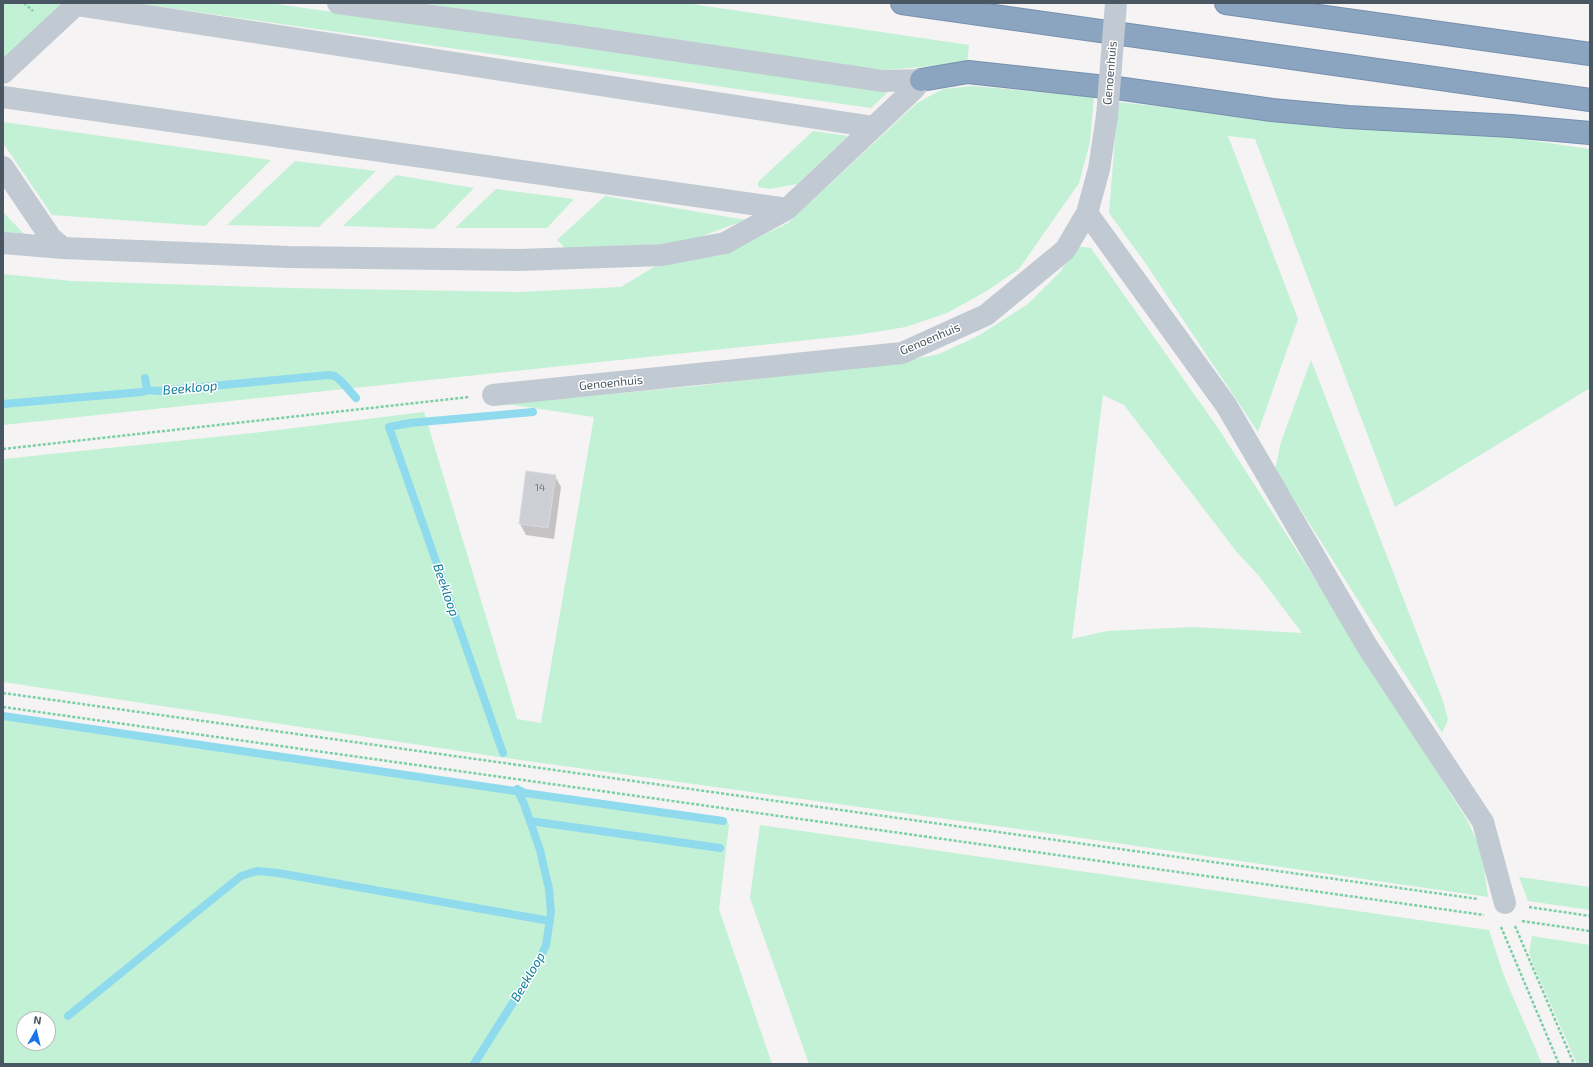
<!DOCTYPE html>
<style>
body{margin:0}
#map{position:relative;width:1593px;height:1067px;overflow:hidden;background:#f5f3f3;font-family:"Exo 2",sans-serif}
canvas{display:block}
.frame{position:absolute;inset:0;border:4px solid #4a5661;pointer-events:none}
.north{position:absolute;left:16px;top:1011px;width:40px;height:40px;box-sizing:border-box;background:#fff;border:1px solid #b7bbc0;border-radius:50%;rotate:8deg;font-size:11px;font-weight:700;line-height:16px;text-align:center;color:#4a5661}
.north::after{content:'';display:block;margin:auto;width:14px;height:18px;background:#1a73e8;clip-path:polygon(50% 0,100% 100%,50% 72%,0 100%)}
</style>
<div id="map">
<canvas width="1593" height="1067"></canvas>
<div class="frame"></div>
<div class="north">N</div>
</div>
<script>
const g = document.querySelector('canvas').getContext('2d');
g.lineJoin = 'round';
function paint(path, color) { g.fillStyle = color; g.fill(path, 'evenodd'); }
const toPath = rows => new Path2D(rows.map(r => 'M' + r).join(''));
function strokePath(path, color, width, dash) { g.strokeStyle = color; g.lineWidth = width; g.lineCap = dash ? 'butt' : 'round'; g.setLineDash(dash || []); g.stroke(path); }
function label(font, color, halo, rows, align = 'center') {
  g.font = font + ' "Exo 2",sans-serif'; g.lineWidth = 3; g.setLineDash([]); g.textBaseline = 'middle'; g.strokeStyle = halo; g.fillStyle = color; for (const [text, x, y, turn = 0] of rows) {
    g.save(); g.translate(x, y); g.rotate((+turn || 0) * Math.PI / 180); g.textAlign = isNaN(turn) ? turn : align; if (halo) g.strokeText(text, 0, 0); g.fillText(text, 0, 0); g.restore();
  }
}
paint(toPath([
 [3,3,68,3,3,65],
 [134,3,269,3,889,91,871,108],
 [422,3,685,3,969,45,967,63,885,70,573,27],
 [973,86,1094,97,1090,142,1079,183,1019,269,985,292,947,313,906,327,856,335,3,425,3,274,72,281,290,288,519,292,621,287,657,265,725,254,788,223,917,103,943,89],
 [1118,102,1322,124,1514,138,1590,149,1590,388,1395,507,1255,139,1228,136,1298,319,1258,432,1144,261,1109,213],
 [3,122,271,160,205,226,52,215,3,143],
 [813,131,848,136,797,184,770,189,758,187,758,182],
 [295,161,376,171,319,227,227,225],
 [396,175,474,188,434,229,343,226],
 [496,189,574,199,547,228,455,228],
 [605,196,746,220,694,239,662,244,565,248,557,240],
 [3,212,5,214,25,235,3,232],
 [1075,246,1091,248,1218,428,1365,657,1467,820,1482,852,1488,897,1047,833,506,758,3,682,3,459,253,433,424,412,517,719,541,723,594,417,506,404,696,386,900,362,939,354,978,336,1028,304,1061,271],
 [1103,395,1124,405,1236,551,1259,576,1302,633,1193,627,1107,631,1072,639],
 [1311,360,1443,701,1448,720,1442,733,1275,469,1281,442],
 [3,716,518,793,727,820,729,825,719,909,772,1064,3,1064],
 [24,1019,48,1019,48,1043,24,1043],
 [760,825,1489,930,1504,976,1542,1064,809,1064,750,898],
 [1519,877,1590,887,1590,910,1528,901],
 [1532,936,1590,945,1590,1064,1577,1064,1533,964,1529,952]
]), '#c3f1d5');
paint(toPath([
 [555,476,561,487,554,539,526,535,520,524]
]), '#0003');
strokePath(toPath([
 [145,378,147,390,158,391,329,375,335,376,342,382,356,398],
 [3,404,142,392,147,390],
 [3,716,515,791,517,789,525,793,723,821],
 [503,753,389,427,410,423,533,412],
 [530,821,720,848],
 [68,1016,241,876,257,871,278,873,550,921],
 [474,1064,538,963,546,945,551,912,549,889,540,850,524,804,517,789]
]), '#90daee', 8);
const building = toPath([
 [526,471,556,475,548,528,519,524,526,471]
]);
paint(building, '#cdcfd5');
strokePath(building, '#d7d9de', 1);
const highway = toPath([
 [902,3,1590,100],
 [1226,3,1590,54],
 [921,80,968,72,1124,89,1272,110,1348,117,1511,126,1590,133]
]);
strokePath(highway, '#7690ad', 24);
strokePath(toPath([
 [24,3,33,11],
 [3,449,469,397],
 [3,693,1478,899],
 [3,707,1484,915],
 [1529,907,1590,916],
 [1522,921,1590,931],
 [1515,926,1574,1064],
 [1501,927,1559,1064]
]), '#7ad0a6', 2.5, [3, 2]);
strokePath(toPath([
 [338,3,571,35,883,81,921,80],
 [3,73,76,5,874,127],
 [3,97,787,209],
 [3,167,51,238,63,248],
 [1087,213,1226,405,1367,646,1483,822,1505,903],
 [3,243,63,248,289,257,519,260,662,255,725,243,787,209,914,89,921,80],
 [493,395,902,353,986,315,1065,250,1087,213,1099,169,1107,116]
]), '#c1cad2', 22);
strokePath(highway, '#8ba5c1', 22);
strokePath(toPath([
 [1107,116,1116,3]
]), '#c1cad2', 22);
label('10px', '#6b747e', null, [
 ["14",540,488]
]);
label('12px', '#4a5661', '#fff', [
 ["Genoenhuis",1110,73,-85],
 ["Genoenhuis",930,339,-23],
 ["Genoenhuis",611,383,-6]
]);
label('italic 13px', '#0c7c9b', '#fff', [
 ["Beekloop",190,388,-5],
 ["Beekloop",446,590,71],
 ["Beekloop",528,977,-60]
]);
</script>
